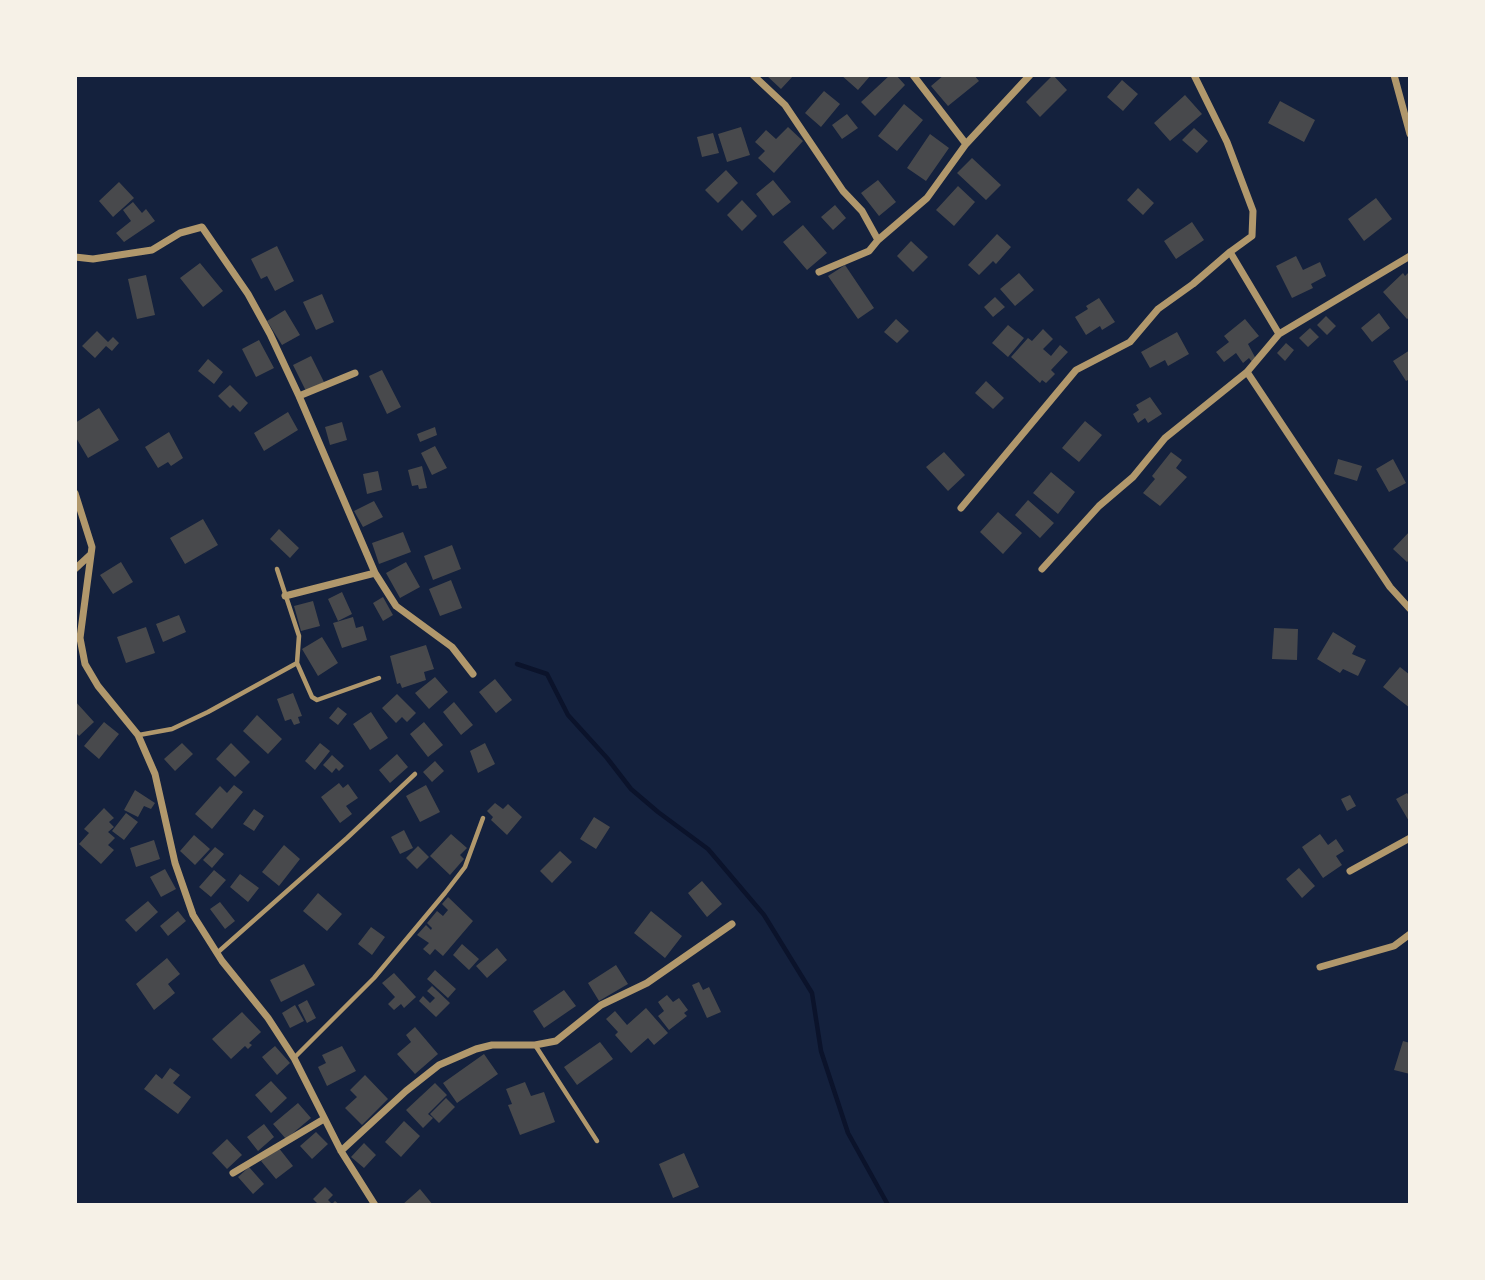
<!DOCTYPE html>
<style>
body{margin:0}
#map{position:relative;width:1485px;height:1280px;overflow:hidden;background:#14213d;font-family:"Roboto Condensed",sans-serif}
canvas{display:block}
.frame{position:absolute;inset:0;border:77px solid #f6f1e7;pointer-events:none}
</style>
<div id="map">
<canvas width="1485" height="1280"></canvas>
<div class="frame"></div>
</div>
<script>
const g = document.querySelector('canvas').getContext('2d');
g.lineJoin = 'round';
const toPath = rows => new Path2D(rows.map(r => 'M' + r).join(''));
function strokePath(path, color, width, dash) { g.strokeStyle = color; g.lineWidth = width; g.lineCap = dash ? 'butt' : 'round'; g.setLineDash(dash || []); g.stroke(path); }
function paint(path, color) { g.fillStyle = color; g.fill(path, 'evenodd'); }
strokePath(toPath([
 [517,664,547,674,568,715,607,758,631,789,658,812,708,849,764,915,812,993,821,1051,848,1133,888,1205]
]), '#0b132b', 4.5);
paint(toPath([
 [766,75,794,75,781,89],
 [841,75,871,75,858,90],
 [890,75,896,75,905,85,875,116,861,102],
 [944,75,974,75,979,81,948,106,931,86],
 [1053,75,1067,90,1040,117,1026,102],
 [1122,80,1138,94,1123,111,1107,97],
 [824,91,840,104,821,127,805,113],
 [1185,95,1202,114,1170,141,1154,123],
 [1280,101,1315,120,1304,142,1268,123],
 [904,104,923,120,897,151,878,136],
 [847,114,858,128,842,139,832,125],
 [741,127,750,155,727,162,718,134],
 [788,127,803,141,774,173,758,158,765,151,755,142,766,130,776,139],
 [1194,128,1208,141,1197,153,1182,140],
 [713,133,719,153,702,157,697,137],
 [930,134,949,148,926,181,907,168],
 [972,158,1001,185,986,200,957,173],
 [726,170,738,183,718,203,705,190],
 [773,180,791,202,773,216,756,194],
 [878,180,896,202,879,216,861,193],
 [119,182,134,198,113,217,99,201],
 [958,186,975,202,954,226,936,210],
 [1138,188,1154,203,1143,215,1127,200],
 [1376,198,1392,219,1364,241,1348,219],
 [742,200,757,216,742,231,727,215],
 [133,202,142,213,146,209,155,221,124,242,116,233,131,221,123,210],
 [835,205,846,218,833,230,821,217],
 [1192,222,1204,240,1176,259,1164,241],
 [803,225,827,253,807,270,783,242],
 [997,234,1011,247,996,264,993,261,979,275,968,265],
 [911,241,928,257,913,272,897,256],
 [277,246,294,281,275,291,267,276,261,279,251,259],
 [1296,256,1303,270,1320,262,1326,276,1311,284,1313,288,1292,298,1276,266],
 [200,263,223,291,203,307,180,278],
 [845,265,874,308,858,319,828,276],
 [1410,271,1410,317,1407,319,1383,292,1403,273,1405,276],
 [1019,273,1034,290,1015,306,1000,289],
 [146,275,155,315,137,319,128,279],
 [322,294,334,322,316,330,303,302],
 [995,297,1005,307,993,317,984,307],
 [1099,298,1115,322,1102,330,1100,326,1086,335,1075,317,1088,309,1086,306],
 [285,310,300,335,282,345,267,321],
 [1379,313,1390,328,1372,342,1361,328],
 [1326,316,1336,326,1327,335,1317,325],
 [896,319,909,331,897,343,884,332],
 [1245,319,1259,336,1248,344,1256,359,1252,362,1249,358,1243,363,1236,353,1224,362,1216,352,1229,342,1224,336],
 [1008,325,1024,338,1008,357,992,343],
 [1310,328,1319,337,1308,347,1299,338],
 [1043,329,1053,339,1043,349,1051,356,1060,345,1068,352,1051,370,1055,374,1046,383,1042,380,1040,383,1011,357,1028,338,1032,341],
 [97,331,108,342,113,337,119,343,112,351,106,346,95,358,82,346],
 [1177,332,1189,354,1168,366,1165,360,1150,368,1141,352],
 [259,340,274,368,256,377,242,349],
 [1286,343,1294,350,1285,361,1277,353],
 [1410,350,1410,379,1406,381,1393,361],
 [311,356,324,382,306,391,293,365],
 [208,359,223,372,214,384,198,371],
 [382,370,401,407,387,414,369,376],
 [986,381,1004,398,993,409,975,393],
 [230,385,248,403,240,412,233,405,230,408,218,396],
 [1150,397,1162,414,1148,423,1145,418,1138,423,1133,414,1139,410,1136,405],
 [99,408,119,440,88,458,75,436,75,423],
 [288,412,298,430,264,451,254,433],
 [1085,421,1102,435,1079,462,1062,448],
 [342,422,347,440,330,445,325,427],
 [435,427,437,435,420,442,417,434],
 [169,432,183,458,171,466,168,462,158,468,145,447],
 [435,446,447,468,432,475,421,453],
 [944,452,965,475,948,491,926,467],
 [1171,452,1182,460,1176,468,1187,477,1160,506,1143,493,1155,479,1152,476],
 [1338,459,1362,466,1357,481,1334,474],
 [1393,459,1406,483,1389,492,1376,469],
 [422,466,427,488,419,489,418,485,412,486,408,470],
 [378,471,382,490,367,494,363,474],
 [1051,472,1075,492,1058,514,1033,493],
 [1028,500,1054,523,1040,538,1015,515],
 [374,501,383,517,363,527,354,511],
 [998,512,1022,533,1003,554,980,532],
 [203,519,218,545,185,564,170,538],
 [279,529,299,548,290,558,270,539],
 [1410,531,1410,559,1407,562,1393,549],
 [403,532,411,552,379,564,372,543],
 [452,545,461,569,433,580,424,556],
 [121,562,133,582,113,594,100,575],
 [406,562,420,587,400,598,386,573],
 [451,580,462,608,440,616,429,589],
 [342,592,352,614,338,621,328,599],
 [383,597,393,615,383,621,373,603],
 [313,601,320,626,301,631,294,606],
 [179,615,186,632,163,642,156,624],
 [353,617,356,628,363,626,367,640,342,648,333,623],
 [146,627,155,653,126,663,117,637],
 [1274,628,1298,629,1297,660,1272,659],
 [1333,632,1356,646,1352,654,1366,660,1358,676,1343,669,1340,673,1317,659],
 [322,637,338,663,318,676,302,649],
 [426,645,434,669,424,672,426,680,402,688,400,683,397,684,390,656],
 [1400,667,1410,675,1410,708,1383,687],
 [435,677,448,692,429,709,415,693],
 [495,679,512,700,496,713,479,692],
 [293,693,302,716,298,717,300,723,294,725,291,719,285,721,277,699],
 [397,694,416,713,407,722,402,717,396,723,382,708],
 [75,701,94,722,79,736,75,732],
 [454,702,473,725,461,735,443,712],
 [338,707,347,714,338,725,329,718],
 [371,712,388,738,370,750,353,724],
 [257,715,282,739,268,754,243,731],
 [104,722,119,734,99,759,84,746],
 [424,722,443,745,428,757,410,734],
 [182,743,193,754,175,771,164,759],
 [231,743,250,762,235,777,216,759],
 [320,743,330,751,315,770,305,761],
 [485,743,495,764,478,773,470,751],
 [397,754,408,767,390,783,379,770],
 [332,755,344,766,339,771,336,768,332,773,323,765],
 [435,761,444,771,432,782,423,772],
 [339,783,343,788,348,784,358,798,346,806,352,814,340,823,321,797],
 [234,785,243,792,212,829,195,814,220,786,227,793],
 [426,785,440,812,420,822,406,796],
 [135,790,155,803,151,809,144,806,138,817,124,810],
 [1407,793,1410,797,1410,823,1396,799],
 [1350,795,1356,806,1347,811,1341,799],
 [495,803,503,809,508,804,522,817,507,835,491,820,493,817,487,811],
 [104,808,114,818,109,822,114,827,108,832,115,838,108,845,114,850,101,864,79,844,89,833,84,829],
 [254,809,264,816,254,831,243,824],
 [126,813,138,822,124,840,112,831],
 [594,817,610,827,596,849,580,839],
 [404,830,413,848,400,854,391,837],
 [451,834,467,848,460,855,464,859,450,875,430,856],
 [1320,834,1328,845,1336,839,1344,851,1336,856,1342,865,1323,878,1302,847],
 [194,835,210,849,195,865,180,851],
 [154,840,160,859,136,867,130,848],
 [284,845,300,859,279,886,262,872],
 [418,846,429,857,417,869,406,858],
 [215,847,224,854,212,868,203,860],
 [560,851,572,862,552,883,540,871],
 [1299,868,1315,886,1302,898,1286,879],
 [165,869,176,889,161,897,150,877],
 [214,870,226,880,211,897,199,887],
 [240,874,259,888,248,902,230,887],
 [702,881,722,904,707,917,688,893],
 [318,893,342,914,327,931,303,911],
 [448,897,473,921,443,956,435,949,430,955,423,949,429,943,417,935,426,925,431,930,432,928,427,923,437,911,443,916,448,910,442,904],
 [148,901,158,912,136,932,125,920],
 [220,902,235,921,225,929,210,909],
 [178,911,186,921,168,936,160,926],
 [651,911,682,936,665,958,634,933],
 [371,927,385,937,372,955,358,944],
 [462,944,479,959,469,970,453,955],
 [497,948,507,960,487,978,476,966],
 [167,958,180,974,168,984,175,993,154,1010,136,984],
 [304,964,315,985,281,1002,270,980],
 [616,965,628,984,599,1001,588,983],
 [435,970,456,989,448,998,427,979],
 [394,973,416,997,404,1008,401,1004,394,1010,388,1004,395,997,382,983],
 [699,982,703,990,709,987,721,1012,707,1018,692,985],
 [432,986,450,1003,436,1017,419,1001,423,996,430,1003,435,998,427,991],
 [564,990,576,1006,544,1028,533,1011],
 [667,995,673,1002,679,998,688,1010,684,1013,687,1016,669,1030,658,1016,664,1011,658,1002],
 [307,1000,316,1018,307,1023,298,1005],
 [295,1005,304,1021,290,1028,282,1013],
 [646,1008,668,1033,654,1045,648,1038,631,1053,615,1035,618,1032,606,1019,615,1011,627,1025],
 [242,1012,261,1032,249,1043,252,1045,248,1049,245,1046,231,1059,212,1039],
 [415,1027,438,1054,415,1074,397,1054,411,1042,406,1035],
 [1403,1041,1410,1043,1410,1074,1394,1070],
 [600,1042,613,1059,577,1085,564,1067],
 [275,1046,290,1063,277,1075,262,1057],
 [342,1046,356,1071,327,1086,318,1067,326,1063,322,1055],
 [484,1054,498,1074,457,1103,443,1083],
 [170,1068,180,1075,173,1083,191,1097,178,1114,144,1089,156,1074,162,1079],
 [365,1075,388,1099,362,1125,345,1108,357,1097,350,1090],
 [271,1081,287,1098,271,1113,255,1095],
 [525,1082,531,1096,544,1092,555,1122,520,1135,508,1105,512,1104,506,1089],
 [435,1083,447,1095,428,1114,433,1118,423,1128,406,1110],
 [446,1098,455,1107,439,1123,430,1114],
 [298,1103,311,1118,286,1139,273,1124],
 [404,1121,420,1136,401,1157,385,1142],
 [264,1124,274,1137,258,1151,247,1137],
 [316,1132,328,1144,312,1159,300,1146],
 [227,1139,242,1155,227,1169,212,1153],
 [364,1143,376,1155,364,1168,351,1157],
 [278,1147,293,1166,276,1179,261,1161],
 [684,1153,699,1187,673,1198,659,1164],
 [249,1167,264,1184,253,1194,238,1177],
 [325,1187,333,1195,328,1200,332,1204,335,1201,340,1205,319,1205,313,1199],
 [420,1189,433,1205,402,1205]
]), '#48494c');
strokePath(toPath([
 [297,663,312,697,317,700,379,678],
 [139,735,172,729,208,712,297,663,299,636,277,569],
 [217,953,347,838,415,774],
 [535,1045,597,1141],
 [294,1058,374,978,445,893,465,867,483,818]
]), '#b1986c', 4.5);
strokePath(toPath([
 [753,75,785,105,843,191,862,211,878,240],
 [913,75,966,144],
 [1194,75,1227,142,1253,211,1252,236,1230,252,1279,334,1247,372,1390,587,1410,609],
 [1394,75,1410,134],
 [75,257,93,259,152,250,180,233,202,227,248,294,270,334,299,396,375,573,396,606,452,647,473,674],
 [819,272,869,251,878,240,927,198,966,144,1030,75],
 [1279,334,1410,256],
 [299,396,355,373],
 [75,493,92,547,80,638,85,664,98,686,138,735,155,774,175,863,193,915,222,961,268,1018,294,1058,341,1151,375,1205],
 [961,508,1076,370,1130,342,1158,309,1193,284,1230,252],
 [75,569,90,555],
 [1042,569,1099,506,1133,477,1165,438,1247,372],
 [285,596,375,573],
 [1350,871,1410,838],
 [1320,967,1394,946,1410,934],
 [341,1151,406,1091,439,1065,476,1049,492,1045,535,1045,556,1041,601,1005,647,983,732,924],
 [233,1173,324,1119]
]), '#b1986c', 7);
</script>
